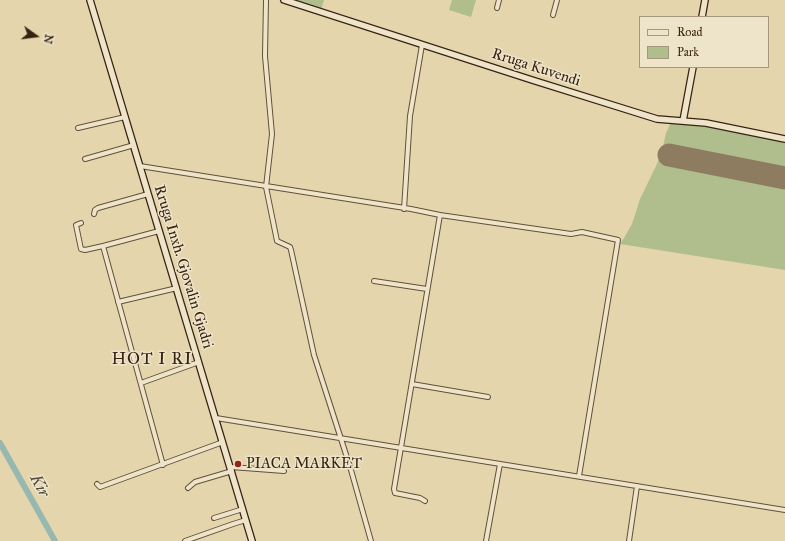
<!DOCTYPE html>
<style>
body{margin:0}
#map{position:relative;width:785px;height:541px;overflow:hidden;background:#e5d5ad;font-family:"IM FELL Great Primer",serif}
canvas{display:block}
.legend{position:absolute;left:639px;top:16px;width:130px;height:52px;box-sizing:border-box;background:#eee4ca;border:1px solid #a59780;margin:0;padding:5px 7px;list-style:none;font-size:12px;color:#372312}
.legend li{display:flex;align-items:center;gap:8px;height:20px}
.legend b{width:20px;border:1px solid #a59780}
.north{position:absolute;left:16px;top:16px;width:40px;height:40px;-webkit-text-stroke:3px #eee4ca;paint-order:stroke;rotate:104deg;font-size:11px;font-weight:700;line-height:16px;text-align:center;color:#372312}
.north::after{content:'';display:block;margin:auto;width:14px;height:18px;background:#372312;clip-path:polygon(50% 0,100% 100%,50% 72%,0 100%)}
</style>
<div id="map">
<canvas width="785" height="541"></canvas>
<ul class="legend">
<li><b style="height:5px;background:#eee4ca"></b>Road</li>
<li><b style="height:11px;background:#b0be8d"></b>Park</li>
</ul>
<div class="north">N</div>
</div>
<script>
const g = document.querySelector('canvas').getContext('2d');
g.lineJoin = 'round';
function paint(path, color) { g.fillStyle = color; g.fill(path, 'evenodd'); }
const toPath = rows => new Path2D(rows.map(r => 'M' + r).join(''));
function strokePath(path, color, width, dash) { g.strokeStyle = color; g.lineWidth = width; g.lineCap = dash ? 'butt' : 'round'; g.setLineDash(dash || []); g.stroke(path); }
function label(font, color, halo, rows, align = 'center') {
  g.font = font + ' "IM FELL Great Primer",serif'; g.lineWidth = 3; g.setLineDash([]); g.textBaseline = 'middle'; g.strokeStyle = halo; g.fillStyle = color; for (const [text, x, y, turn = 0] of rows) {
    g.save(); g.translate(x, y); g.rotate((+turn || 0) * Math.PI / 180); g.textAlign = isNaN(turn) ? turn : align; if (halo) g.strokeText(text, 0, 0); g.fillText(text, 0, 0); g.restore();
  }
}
paint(toPath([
 [295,0,324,0,321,10,295,2],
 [452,0,476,0,471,17,449,10],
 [670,124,697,124,785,140,785,270,620,244,624,238,632,224,640,199,656,166,662,151,666,133]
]), '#b0be8d');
strokePath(toPath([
 [0,443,55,541]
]), '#96b8ae', 6);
strokePath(toPath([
 [669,155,785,178]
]), '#8e7c60', 23);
const street = toPath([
 [266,0,265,56,272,134,266,187,277,241,290,247,291,250,314,355,351,470,371,541],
 [497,8,499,0],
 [553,15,557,0],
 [78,128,125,117],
 [85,159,134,145],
 [140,166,411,209,440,215,394,489,395,493,420,498,425,501],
 [404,209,410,116,422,45],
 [94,214,95,210,98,208,148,194],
 [440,215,571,234,582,232,618,240,579,476],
 [81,223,76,225,81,249,85,250,103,246,163,465],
 [103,246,159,231],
 [374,281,427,289],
 [118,302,177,288],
 [141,383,199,362],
 [412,384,488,397],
 [216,418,785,510],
 [231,467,284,471],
 [97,484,100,487,223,442],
 [188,488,195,482,232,471],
 [214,518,243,509],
 [185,541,233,524,246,520],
 [486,541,500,464],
 [629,541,637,486]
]);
const secondary = toPath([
 [90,0,252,541],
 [284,0,532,80,657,119,706,123,785,139],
 [702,17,705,0],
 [683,121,693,67]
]);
strokePath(street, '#625039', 6);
strokePath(secondary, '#372312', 8);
strokePath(street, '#eee4ca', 4);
strokePath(secondary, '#eee4ca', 5.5);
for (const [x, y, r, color] of [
 [238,464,4,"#8f2418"]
]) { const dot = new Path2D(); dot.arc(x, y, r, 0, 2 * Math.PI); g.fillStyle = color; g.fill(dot); strokePath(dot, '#eee4ca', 1.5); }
label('15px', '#372312', '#eee4ca', [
 ["Rruga Kuvendi",536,68,18],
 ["Rruga Inxh. Gjovalin Gjadri",183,267,73]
]);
label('15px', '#372312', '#eee4ca', [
 ["PIACA MARKET",246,464]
], 'left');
label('italic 16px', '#4f4839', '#eee4ca', [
 ["Kir",39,486,61]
]);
g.letterSpacing = '1px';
label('17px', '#372312', '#eee4ca', [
 ["HOT I RI",152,360]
]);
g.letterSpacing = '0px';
</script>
